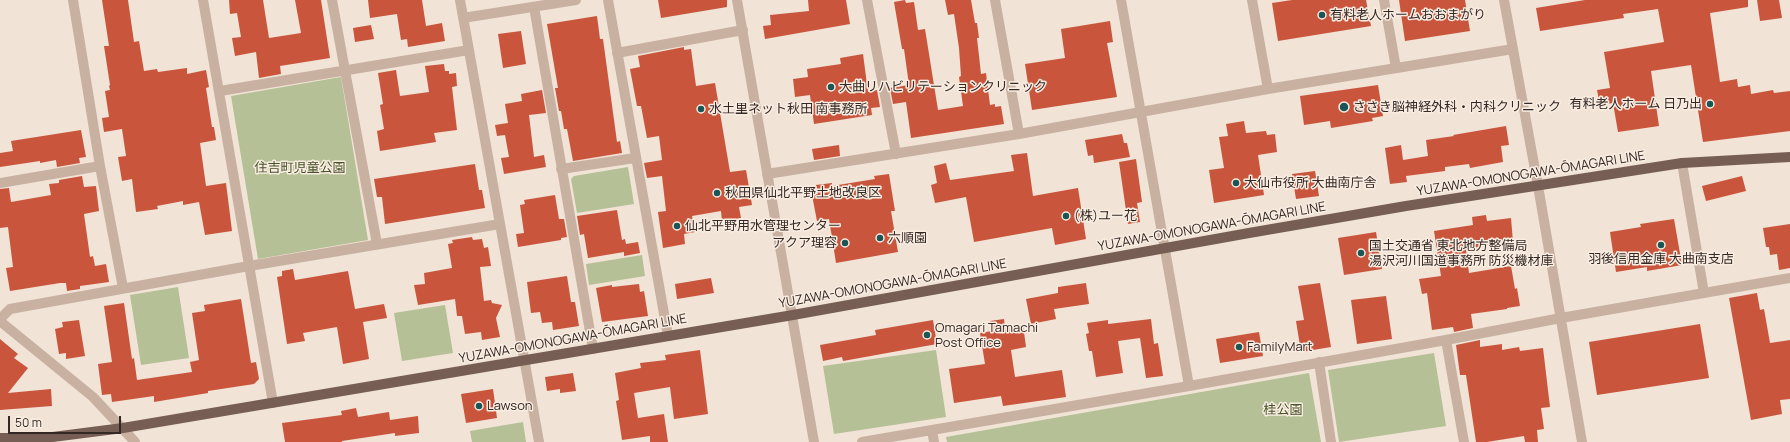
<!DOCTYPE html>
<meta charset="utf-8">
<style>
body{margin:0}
#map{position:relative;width:1790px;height:442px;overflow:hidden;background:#f1e3d6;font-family:Manrope,sans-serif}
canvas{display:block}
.scale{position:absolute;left:8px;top:416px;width:113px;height:18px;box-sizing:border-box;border:2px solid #342825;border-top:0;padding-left:5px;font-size:12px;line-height:14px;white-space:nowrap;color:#342825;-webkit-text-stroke:3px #f9ede2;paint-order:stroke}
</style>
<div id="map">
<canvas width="1790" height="442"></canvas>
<div class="scale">50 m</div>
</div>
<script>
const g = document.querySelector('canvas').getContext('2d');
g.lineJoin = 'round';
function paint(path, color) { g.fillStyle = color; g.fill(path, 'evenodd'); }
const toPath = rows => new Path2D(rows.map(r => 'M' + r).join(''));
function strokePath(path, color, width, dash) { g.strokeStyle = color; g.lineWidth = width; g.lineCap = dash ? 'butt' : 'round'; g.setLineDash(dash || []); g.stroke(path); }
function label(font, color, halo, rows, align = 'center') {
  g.font = font + ' Manrope,"Noto Sans JP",sans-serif'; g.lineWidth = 3; g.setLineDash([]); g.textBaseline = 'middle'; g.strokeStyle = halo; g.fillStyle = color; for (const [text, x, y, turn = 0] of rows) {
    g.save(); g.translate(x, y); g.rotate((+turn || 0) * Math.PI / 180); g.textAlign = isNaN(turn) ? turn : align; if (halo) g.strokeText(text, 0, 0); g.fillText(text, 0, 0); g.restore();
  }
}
paint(toPath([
 [341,77,368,240,258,259,231,96],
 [628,167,634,204,577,213,571,179,574,176],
 [642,255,645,276,589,285,586,264],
 [178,287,189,358,141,365,130,295],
 [445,305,453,353,402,361,394,313],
 [936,350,946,417,834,434,823,366],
 [1434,353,1446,426,1339,442,1328,370],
 [1309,373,1321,442,947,442,946,437],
 [523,422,526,442,472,442,470,431]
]), '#b5c096');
paint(toPath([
 [102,0,128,0,134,42,139,41,144,71,157,69,158,72,187,68,187,74,206,70,209,87,206,88,212,127,214,127,216,140,200,143,206,186,226,183,232,231,205,235,199,202,183,205,183,201,157,206,158,209,136,212,132,179,122,181,118,157,126,156,122,129,104,132,102,118,109,117,105,91,110,90,109,86,110,85,104,46,109,46],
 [229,0,263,0,269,38,301,33,295,0,321,0,330,58,280,66,281,74,259,78,256,52,235,56,232,38,241,37,237,13,230,14],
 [368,0,422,0,426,26,442,23,445,41,408,47,407,39,401,40,397,14,370,18],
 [658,0,727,0,727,7,661,18],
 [808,0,846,0,850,24,765,39,763,26,771,25,770,15,809,11],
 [905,0,906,3,914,2,918,30,925,29,938,110,963,106,959,77,961,76,959,48,954,14,948,15,945,0,971,0,975,23,977,23,979,38,977,38,981,74,986,73,990,105,995,104,995,107,1001,106,1004,124,911,138,906,102,893,104,890,88,909,85,904,49,902,49,894,2],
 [1292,0,1366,0,1371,26,1278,41,1272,3],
 [1399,0,1465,0,1470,31,1405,41],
 [1585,0,1748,0,1748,7,1710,13,1720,82,1737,79,1738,87,1750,85,1751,94,1773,90,1774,93,1790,91,1790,131,1703,142,1691,65,1651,71,1659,126,1618,132,1613,103,1600,105,1597,90,1610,88,1604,52,1664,42,1658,9,1623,14,1624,18,1540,31,1536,8],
 [1757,0,1779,0,1782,18,1760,21],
 [597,16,600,39,603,39,617,142,620,141,622,153,573,161,567,129,564,129,561,111,559,111,555,88,558,88,547,24],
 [1110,21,1113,42,1107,43,1117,97,1032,110,1025,64,1065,58,1061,29],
 [371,25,374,39,355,42,353,28],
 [521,31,526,64,503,68,498,34],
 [684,47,684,50,691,49,696,86,715,83,730,172,746,170,752,205,739,207,741,218,722,221,721,211,692,216,695,232,684,234,685,244,663,248,658,212,666,211,662,176,647,178,644,163,662,160,659,136,647,138,641,106,637,106,630,69,640,67,638,56],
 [863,54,868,92,877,90,880,107,871,108,872,115,814,124,810,95,795,97,793,79,808,77,807,69,841,64,840,58],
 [444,64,445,71,449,71,449,74,456,73,457,86,452,87,457,130,434,133,436,142,380,151,377,131,384,129,380,105,383,104,378,73,396,70,400,96,429,92,425,66],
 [1378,85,1383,116,1372,118,1373,121,1331,128,1330,121,1304,125,1300,96],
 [542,90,546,113,529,115,534,157,544,155,546,167,504,174,501,158,509,157,505,135,497,136,495,125,508,123,505,104,522,101,521,94],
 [1244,121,1246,133,1266,131,1267,135,1275,134,1277,152,1258,155,1264,195,1214,203,1209,170,1224,168,1219,137,1228,136,1226,124],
 [1506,126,1509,145,1501,146,1503,162,1470,168,1469,164,1445,167,1445,171,1406,176,1407,182,1390,184,1385,148,1401,145,1403,160,1428,156,1426,140,1454,136,1453,135],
 [81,130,86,157,79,158,80,163,57,167,56,160,40,163,40,161,0,167,0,153,13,151,11,141],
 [1122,134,1124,143,1127,143,1130,157,1094,163,1093,155,1088,156,1085,140],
 [839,145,840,156,814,160,812,149],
 [1027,153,1033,196,1078,188,1086,239,1055,245,1052,228,974,242,966,197,935,203,931,185,937,183,934,166,946,163,950,180,1014,171,1011,155],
 [1136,159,1142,202,1137,203,1140,222,1128,224,1119,162],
 [475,164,479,190,482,190,485,208,385,224,382,197,377,197,374,179],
 [1315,171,1319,196,1296,199,1292,174],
 [889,174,895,211,891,211,898,252,836,263,829,219,817,221,812,195,818,194,816,185,832,183,832,186,875,179,874,176],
 [82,176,84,187,96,186,99,211,84,214,90,257,93,256,95,266,106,264,109,282,80,286,80,289,67,291,66,283,60,283,10,291,6,268,13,267,8,227,0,228,0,189,9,188,11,202,51,195,49,184,59,183,59,180],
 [1742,176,1746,191,1706,201,1702,186],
 [555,195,559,219,564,219,567,237,561,238,561,240,518,247,516,234,524,233,520,205,525,204,524,200],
 [617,210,622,240,625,239,626,244,638,242,640,253,624,256,624,252,588,258,584,234,580,235,577,216],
 [1486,215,1487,221,1511,218,1513,242,1490,244,1466,250,1469,273,1511,266,1515,289,1517,288,1520,306,1507,308,1507,309,1471,314,1473,328,1454,332,1453,327,1432,330,1427,293,1422,294,1419,279,1441,276,1434,231,1473,225,1472,217],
 [1674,219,1682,265,1647,271,1647,267,1616,272,1610,232,1641,227,1640,224],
 [1790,224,1790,268,1779,270,1777,254,1770,255,1769,247,1766,247,1763,228],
 [1376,232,1382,269,1344,275,1338,238],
 [472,237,473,240,482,239,484,248,488,247,491,266,480,267,484,301,491,300,492,303,502,305,496,318,500,337,482,340,481,332,465,334,462,316,457,316,455,299,418,305,414,285,425,284,424,273,452,268,448,244,453,243,452,240],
 [293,269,295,280,348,271,355,309,384,304,387,318,363,322,369,359,343,364,337,327,303,333,305,341,287,344,277,277,282,276,282,271],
 [567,276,571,302,575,302,579,326,553,330,552,322,542,323,540,312,531,313,527,282],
 [711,278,714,293,677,299,675,284],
 [1086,283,1089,304,1054,309,1056,319,1031,324,1026,299,1058,293,1058,287],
 [1320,283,1331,347,1301,352,1296,321,1304,320,1298,286],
 [639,284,640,292,644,291,648,316,602,322,596,288,612,285,612,287],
 [1757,293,1760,310,1764,309,1770,343,1790,340,1790,399,1780,400,1782,414,1751,420,1729,298],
 [1386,296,1392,339,1357,344,1351,300],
 [241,299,251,363,256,362,259,379,254,384,208,391,208,393,154,402,154,396,112,402,111,394,102,395,98,364,112,362,104,306,124,303,132,359,134,358,137,380,192,372,190,362,199,360,192,313,205,311,204,305],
 [1004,319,1005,328,1023,325,1026,347,1011,350,1015,377,1062,370,1066,397,1003,406,1001,396,954,403,949,369,985,364,980,333,992,331,990,321],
 [1151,319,1154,344,1158,343,1163,376,1146,378,1140,338,1118,341,1123,373,1096,377,1092,351,1089,351,1086,334,1089,333,1087,323,1108,320,1108,324],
 [79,320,85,356,66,359,66,353,59,354,55,329,63,327,62,322],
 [933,320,937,344,843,361,842,357,823,361,820,345,876,335,875,330],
 [1700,324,1709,378,1597,395,1589,342],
 [1259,332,1263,356,1220,363,1216,339],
 [0,339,18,354,14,358,28,368,8,393,51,389,52,406,0,410],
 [1480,340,1480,347,1502,344,1502,350,1519,347,1520,351,1543,348,1550,407,1541,408,1544,429,1537,430,1538,442,1525,442,1524,436,1487,442,1476,442,1466,375,1460,375,1456,345],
 [700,350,708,414,674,419,670,387,634,393,638,418,664,414,668,442,650,442,650,436,622,440,616,401,619,400,615,373,641,368,640,363,666,360,665,355],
 [573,373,576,391,560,393,560,389,547,391,545,377],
 [493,389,497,418,466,423,461,394],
 [356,408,358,417,389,412,390,420,418,416,419,433,395,436,395,433,342,441,342,442,285,442,282,423,342,415,341,411]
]), '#c9553c');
strokePath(toPath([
 [73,0,100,166,123,288],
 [203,0,273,403],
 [332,0,377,244],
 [460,0,539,442],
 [608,0,668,336],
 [867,0,896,154],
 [995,0,1019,134],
 [1121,0,1189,386],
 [1252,0,1268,89],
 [1384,0,1396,68],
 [534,7,593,349],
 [463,18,576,0],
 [617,53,743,30],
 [220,91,469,50],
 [1682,163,1704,293],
 [561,169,635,158],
 [767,174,1019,134,1268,89,1513,49],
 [0,183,100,166],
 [0,319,10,309,249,266,500,224],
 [0,321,93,397,135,442],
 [1446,340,1464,442],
 [1319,362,1331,442],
 [932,430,934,442],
 [862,442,1189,386,1446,340,1561,318,1790,278]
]), '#c9b1a2', 10);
strokePath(toPath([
 [737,0,814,442],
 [1504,0,1538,186,1582,442]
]), '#c9b1a2', 10);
strokePath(toPath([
 [0,438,45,438,123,428,793,315,1249,233,1406,206,1682,163,1790,157]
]), '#765e55', 10);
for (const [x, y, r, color] of [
 [1322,15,4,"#1a5655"],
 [831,87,4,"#1a5655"],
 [1710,104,4,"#1a5655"],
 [1344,107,5,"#1a5655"],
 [701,109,4,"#1a5655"],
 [1236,183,4,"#1a5655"],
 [717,193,4,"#1a5655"],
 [1066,216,4,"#1a5655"],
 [677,226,4,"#1a5655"],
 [880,238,4,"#1a5655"],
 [845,243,4,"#1a5655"],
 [1661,245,4,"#1a5655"],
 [1361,253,4,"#1a5655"],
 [927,335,4,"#1a5655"],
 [1239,347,4,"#1a5655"],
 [479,406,4,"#1a5655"]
]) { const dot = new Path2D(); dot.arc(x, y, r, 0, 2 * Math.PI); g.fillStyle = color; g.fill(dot); strokePath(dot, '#f9ede2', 1.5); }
label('13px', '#342825', '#f9ede2', [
 ["有料老人ホームおおまがり",1330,15],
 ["大曲リハビリテーションクリニック",839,87],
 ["有料老人ホーム 日乃出",1702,104,"right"],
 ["ささき脳神経外科・内科クリニック",1353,107],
 ["水土里ネット秋田 南事務所",709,109],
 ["大仙市役所 大曲南庁舎",1244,183],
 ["秋田県仙北平野土地改良区",725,193],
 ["(株)ユー花",1074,216],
 ["仙北平野用水管理センター",685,226],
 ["六順園",888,238],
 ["アクア理容",837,243,"right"],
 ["国土交通省 東北地方整備局",1369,246],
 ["湯沢河川国道事務所 防災機材庫",1369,261],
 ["羽後信用金庫 大曲南支店",1661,259,"center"],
 ["Omagari Tamachi",935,328],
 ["Post Office",935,343],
 ["FamilyMart",1247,347],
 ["Lawson",487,406]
], 'left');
label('13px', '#465228', '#f9ede2', [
 ["住吉町児童公園",300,168],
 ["桂公園",1283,410]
]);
label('13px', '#342825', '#f9ede2', [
 ["YUZAWA-OMONOGAWA-ŌMAGARI LINE",1531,174,-9],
 ["YUZAWA-OMONOGAWA-ŌMAGARI LINE",1212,227,-10],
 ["YUZAWA-OMONOGAWA-ŌMAGARI LINE",893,284,-10],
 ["YUZAWA-OMONOGAWA-ŌMAGARI LINE",573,339,-10]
]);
</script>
